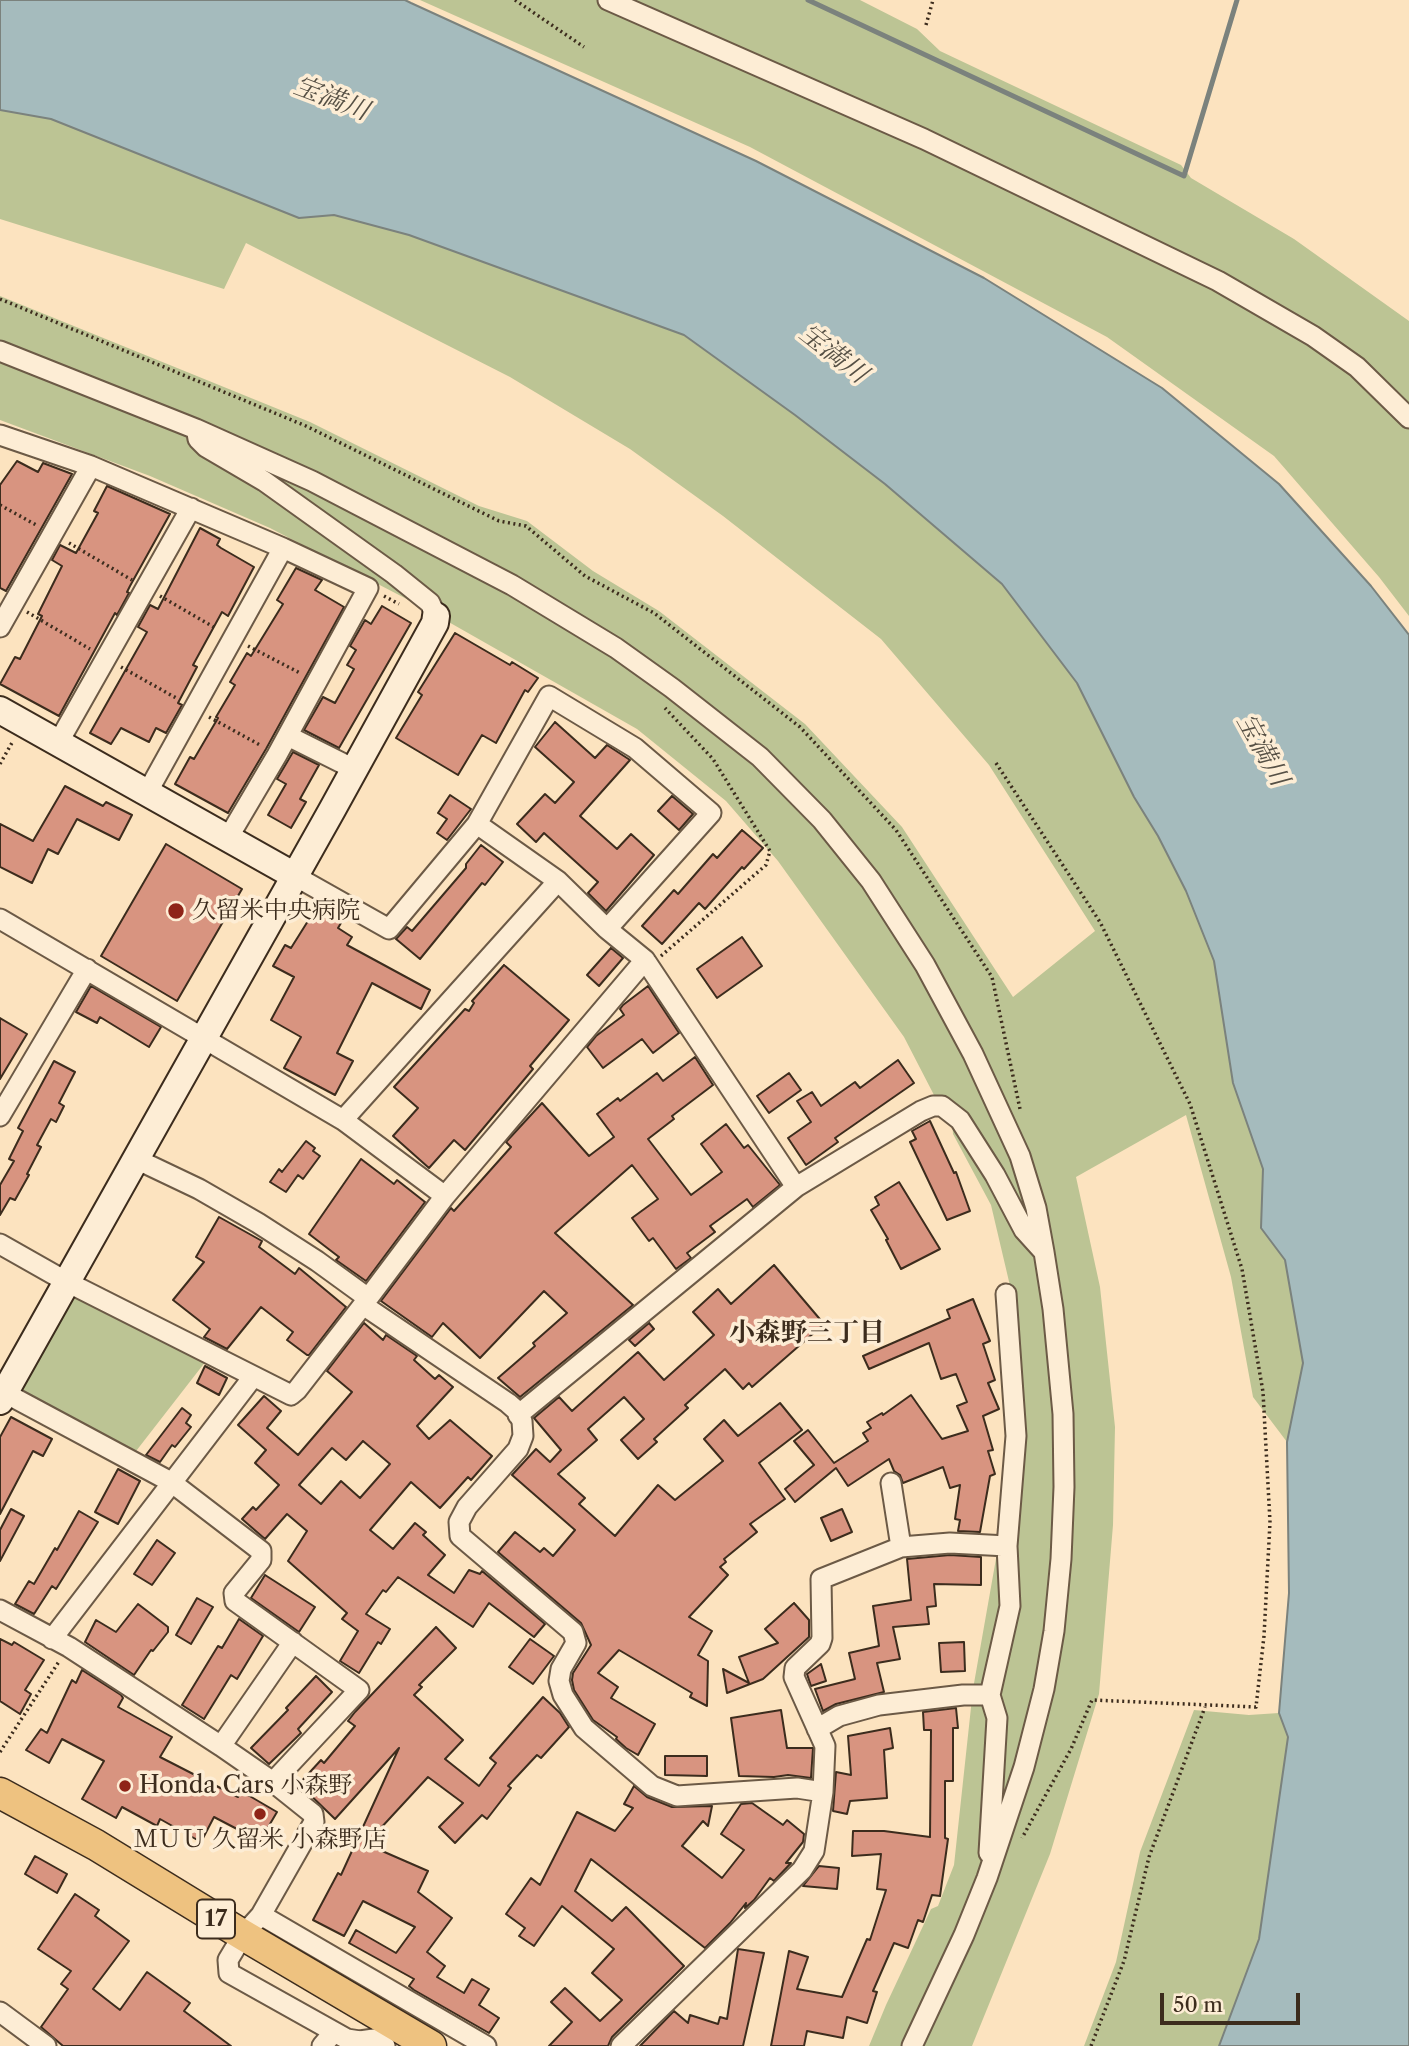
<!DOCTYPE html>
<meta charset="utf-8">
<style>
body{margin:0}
#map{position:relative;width:1409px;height:2046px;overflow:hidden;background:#fce3bf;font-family:"Libre Caslon Text",serif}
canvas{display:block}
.scale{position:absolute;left:1160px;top:1993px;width:140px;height:32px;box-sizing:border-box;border:4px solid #3c2c1d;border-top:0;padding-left:9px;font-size:21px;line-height:24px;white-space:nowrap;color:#3c2c1d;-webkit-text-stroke:5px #fdedd5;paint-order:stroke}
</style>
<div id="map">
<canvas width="1409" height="2046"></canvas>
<div class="scale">50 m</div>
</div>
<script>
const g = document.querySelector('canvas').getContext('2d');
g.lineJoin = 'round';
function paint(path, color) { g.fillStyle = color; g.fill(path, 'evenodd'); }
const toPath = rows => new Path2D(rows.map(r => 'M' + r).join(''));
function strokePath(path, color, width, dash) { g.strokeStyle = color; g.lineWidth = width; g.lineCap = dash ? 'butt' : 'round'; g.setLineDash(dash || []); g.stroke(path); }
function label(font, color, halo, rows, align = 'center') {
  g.font = font + ' "Libre Caslon Text","Noto Serif JP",serif'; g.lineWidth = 7; g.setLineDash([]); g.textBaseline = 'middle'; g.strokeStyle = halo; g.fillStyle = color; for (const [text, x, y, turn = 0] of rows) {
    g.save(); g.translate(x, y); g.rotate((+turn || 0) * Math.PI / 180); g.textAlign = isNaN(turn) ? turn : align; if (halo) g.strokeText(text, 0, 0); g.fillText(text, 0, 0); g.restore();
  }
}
paint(toPath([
 [420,0,860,0,917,29,940,51,1181,165,1191,178,1294,239,1409,321,1409,616,1379,577,1274,456,1107,337,750,147],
 [0,110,51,119,299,218,334,215,409,235,683,335,795,415,885,484,1002,584,1077,683,1134,797,1158,836,1186,891,1214,961,1233,1083,1263,1169,1261,1227,1285,1260,1303,1363,1287,1442,1253,1397,1231,1277,1186,1115,1076,1177,1100,1287,1115,1427,1113,1525,1099,1694,1050,1854,972,2046,869,2046,886,2005,931,1909,938,1906,954,1865,973,1689,997,1553,1015,1552,1011,1290,991,1205,953,1134,951,1103,935,1097,904,1037,778,861,726,801,637,729,424,608,270,528,150,476,0,420,0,296,310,422,479,506,527,521,593,571,659,611,805,724,902,827,1013,997,1095,931,989,765,881,639,723,516,630,449,510,377,246,243,224,289,0,219],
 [70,1289,206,1361,133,1455,13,1390],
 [1194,1710,1249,1715,1279,1713,1288,1737,1259,1939,1219,2046,1084,2046,1116,1962,1140,1852]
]), '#bcc494');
const water = toPath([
 [0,0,405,0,411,3,756,161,984,278,1162,388,1279,484,1371,586,1409,635,1409,2046,1219,2046,1259,1939,1288,1737,1279,1713,1289,1593,1287,1442,1303,1363,1285,1260,1261,1228,1263,1169,1233,1083,1214,961,1186,891,1158,836,1134,797,1077,683,1002,584,885,484,795,415,684,335,409,235,334,215,299,218,51,119,0,110,0,0]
]);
paint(water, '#a5bbbd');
strokePath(water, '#7b827d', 2);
strokePath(toPath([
 [808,0,1184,176,1237,0]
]), '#7b827d', 5);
const building = toPath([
 [17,461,38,472,43,463,72,474,6,591,0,588,0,485,17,461],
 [107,486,170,514,130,586,127,592,129,593,117,615,115,613,59,716,0,684,15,657,20,659,42,616,38,614,62,566,52,560,60,545,76,553,98,513,94,511,107,486],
 [200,528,220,539,217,545,221,548,254,567,228,616,222,612,193,665,197,667,178,703,182,705,166,733,156,728,149,742,121,728,111,744,90,733,147,632,138,627,150,605,158,609,200,528],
 [296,568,322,580,315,590,344,607,266,749,228,813,175,784,190,757,194,759,218,718,216,717,235,685,230,682,247,653,251,656,283,604,277,600,296,568],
 [382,606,411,623,339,748,304,730,323,697,335,703,354,669,347,665,356,650,350,646,365,620,371,624,382,606],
 [455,633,510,665,512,662,538,678,528,692,525,690,496,743,482,735,458,775,396,738,422,695,418,692,455,633],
 [555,722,595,758,607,745,630,760,580,816,617,849,631,834,654,855,606,911,588,893,598,882,544,833,536,842,517,824,545,794,555,803,574,782,535,747,555,722],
 [293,752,319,765,300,799,306,802,291,828,268,815,286,784,277,779,293,752],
 [65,786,103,806,106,802,132,815,119,840,77,819,58,854,48,849,32,883,0,867,0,824,33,841,65,786],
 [450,795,471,809,447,840,437,833,447,819,438,813,450,795],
 [672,796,693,814,679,830,658,811,672,796],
 [742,830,763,848,744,869,742,867,705,909,699,903,662,944,642,926,674,890,678,894,713,854,717,858,742,830],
 [166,844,242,889,177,1001,101,956,166,844],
 [481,845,503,862,485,885,482,883,420,959,396,939,407,927,412,931,466,868,466,864,481,845],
 [329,909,344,918,338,928,352,937,347,945,430,990,421,1009,372,983,337,1053,353,1061,335,1095,284,1068,301,1037,271,1020,294,977,273,966,285,945,291,948,313,913,323,919,329,909],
 [742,937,762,966,717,998,697,969,742,937],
 [611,948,623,958,599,986,587,975,611,948],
 [504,965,569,1020,530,1066,533,1069,465,1150,454,1140,429,1168,393,1136,418,1108,394,1087,465,1009,469,1011,474,1003,472,1001,504,965],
 [91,986,161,1027,149,1047,100,1017,97,1023,76,1012,91,986],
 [648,986,679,1033,653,1053,642,1039,603,1068,587,1047,596,1036,624,1015,620,1009,623,1005,648,986],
 [0,1018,27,1034,0,1079,0,1018],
 [695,1057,713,1085,672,1116,674,1119,648,1139,691,1195,722,1172,701,1144,726,1124,744,1148,748,1145,780,1185,753,1207,747,1199,710,1226,715,1232,687,1253,691,1258,676,1269,653,1238,649,1241,632,1218,658,1199,632,1165,555,1233,633,1305,520,1397,498,1378,535,1346,533,1343,567,1313,544,1291,480,1358,443,1323,432,1337,381,1301,451,1208,454,1211,511,1147,506,1142,542,1103,589,1156,614,1137,597,1114,618,1098,620,1101,657,1073,663,1081,695,1057],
 [898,1060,914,1083,835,1138,838,1142,806,1165,788,1138,811,1122,797,1101,812,1092,821,1106,855,1082,860,1088,898,1060],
 [54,1061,75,1072,59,1103,64,1106,56,1122,51,1119,37,1145,41,1147,27,1174,29,1175,15,1200,10,1198,0,1215,0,1185,14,1161,9,1159,23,1131,18,1128,54,1061],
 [789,1073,801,1090,769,1113,757,1096,789,1073],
 [930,1121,954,1173,956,1172,970,1211,947,1220,910,1142,916,1139,912,1131,930,1121],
 [306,1141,315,1148,313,1151,320,1156,303,1179,298,1175,286,1192,270,1182,279,1169,282,1172,306,1141],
 [361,1159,394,1184,397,1180,425,1202,366,1281,336,1260,339,1257,309,1234,361,1159],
 [899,1182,940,1249,901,1269,886,1240,888,1239,871,1210,879,1205,875,1197,899,1182],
 [219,1217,262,1241,259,1247,295,1274,299,1268,346,1307,309,1355,307,1355,287,1340,293,1332,261,1307,227,1349,204,1337,210,1329,173,1300,204,1262,196,1257,219,1217],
 [774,1265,824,1324,752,1387,749,1383,743,1389,725,1369,685,1405,688,1408,654,1439,657,1442,638,1459,621,1440,644,1419,624,1397,588,1429,597,1440,558,1474,585,1498,579,1504,615,1536,658,1485,675,1500,723,1461,704,1439,724,1420,738,1436,780,1403,802,1430,759,1463,785,1499,750,1524,757,1532,724,1559,726,1562,720,1567,728,1575,689,1617,712,1631,698,1655,708,1661,707,1706,690,1697,692,1693,619,1650,598,1673,618,1687,611,1698,655,1724,638,1755,626,1748,616,1739,617,1737,593,1720,574,1690,572,1680,573,1673,591,1645,581,1623,498,1552,515,1532,540,1552,544,1548,553,1556,575,1530,512,1475,536,1449,550,1462,561,1450,534,1418,559,1397,572,1411,638,1352,664,1380,714,1335,693,1312,718,1289,731,1304,774,1265],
 [973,1299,990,1341,983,1344,995,1380,988,1383,999,1409,983,1416,993,1450,988,1451,995,1474,990,1476,980,1532,958,1531,960,1520,955,1519,960,1485,950,1488,943,1467,903,1483,900,1475,894,1471,889,1459,848,1486,836,1468,795,1502,785,1489,814,1465,794,1441,808,1430,834,1463,868,1441,863,1433,871,1428,867,1422,882,1413,883,1415,911,1395,942,1439,968,1431,957,1406,967,1402,956,1374,941,1379,929,1343,869,1369,863,1356,950,1318,947,1310,973,1299],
 [364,1323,383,1340,386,1335,417,1356,414,1360,435,1379,439,1375,453,1387,417,1426,429,1439,450,1420,492,1456,471,1480,468,1477,440,1508,411,1482,370,1530,393,1549,415,1523,426,1532,423,1535,445,1555,428,1575,454,1593,469,1570,480,1574,482,1571,545,1624,534,1637,489,1603,473,1627,398,1577,386,1592,383,1590,366,1614,390,1629,381,1644,378,1642,359,1673,340,1661,358,1631,342,1619,347,1613,288,1561,307,1531,287,1514,265,1539,242,1519,253,1507,256,1510,279,1485,255,1463,266,1450,238,1425,264,1396,281,1411,267,1428,298,1455,352,1392,327,1371,364,1323],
 [363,1441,390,1464,360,1498,341,1481,321,1504,299,1485,332,1448,346,1460,363,1441],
 [649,1323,654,1329,635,1346,629,1340,649,1323],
 [205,1366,227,1378,219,1395,197,1383,205,1366],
 [182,1408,191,1415,186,1423,191,1427,175,1447,172,1445,160,1462,146,1455,182,1408],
 [11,1417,52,1439,43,1456,33,1451,0,1514,0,1437,11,1417],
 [118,1469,140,1481,118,1524,95,1512,118,1469],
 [11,1509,24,1516,0,1561,0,1530,11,1509],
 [842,1509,852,1532,831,1541,821,1518,842,1509],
 [79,1511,98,1522,56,1589,52,1586,34,1614,15,1604,29,1581,34,1584,55,1548,57,1550,79,1511],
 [157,1540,175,1553,152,1585,134,1574,157,1540],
 [950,1555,981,1557,981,1585,934,1584,936,1606,927,1607,929,1624,893,1627,900,1659,877,1663,884,1692,836,1704,823,1711,815,1689,855,1679,849,1653,879,1646,873,1606,911,1600,907,1559,950,1555],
 [265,1575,315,1607,299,1632,251,1598,265,1575],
 [197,1598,213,1607,191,1644,176,1635,197,1598],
 [794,1603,809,1620,809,1637,763,1679,727,1693,723,1669,749,1683,739,1657,778,1643,765,1629,794,1603],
 [138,1604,168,1627,168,1632,153,1651,151,1650,134,1675,85,1642,96,1620,116,1632,138,1604],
 [239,1619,263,1636,237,1679,231,1675,204,1719,182,1705,218,1646,222,1648,239,1619],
 [436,1627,456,1648,419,1685,422,1687,414,1695,463,1740,445,1759,479,1786,496,1763,490,1758,543,1697,560,1713,569,1727,541,1758,537,1755,508,1786,511,1788,487,1819,482,1815,455,1843,439,1827,463,1803,428,1777,366,1844,428,1871,418,1892,452,1918,427,1952,445,1966,437,1977,464,1993,472,1979,489,1989,479,2005,499,2018,489,2033,414,1990,409,1986,414,1979,349,1943,356,1930,396,1953,415,1927,363,1901,344,1936,313,1920,338,1873,341,1875,399,1748,335,1819,299,1784,321,1760,324,1763,355,1726,348,1721,355,1712,436,1627],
 [0,1639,12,1645,14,1642,44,1660,25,1690,31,1694,20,1714,0,1701,0,1639],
 [530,1639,554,1656,533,1684,509,1667,530,1639],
 [964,1642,965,1671,941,1672,939,1643,964,1642],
 [821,1664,826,1681,811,1686,807,1674,821,1664],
 [82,1670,121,1695,123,1698,118,1707,172,1737,160,1757,238,1797,241,1791,277,1812,260,1841,214,1817,201,1842,160,1819,157,1826,122,1807,116,1818,82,1799,104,1761,62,1739,49,1763,26,1750,41,1729,47,1733,72,1680,76,1683,82,1670],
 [316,1676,332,1692,298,1729,301,1733,269,1764,251,1748,288,1710,286,1708,316,1676],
 [956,1708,958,1728,953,1728,953,1781,945,1781,945,1838,948,1839,940,1896,932,1895,923,1922,918,1920,908,1948,894,1943,873,1991,877,1992,867,2023,847,2017,843,2038,807,2031,804,2046,771,2046,789,1951,808,1957,797,1989,842,1997,867,1939,870,1940,886,1890,877,1889,881,1854,852,1856,853,1831,884,1831,930,1837,931,1730,924,1730,923,1712,956,1708],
 [781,1710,787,1748,813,1748,811,1778,788,1775,774,1777,739,1776,731,1718,781,1710],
 [890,1728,893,1748,884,1750,887,1798,850,1801,847,1814,833,1811,836,1772,851,1775,848,1736,890,1728],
 [665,1756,707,1756,707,1776,665,1775,665,1756],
 [634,1786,647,1797,672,1807,712,1806,708,1826,703,1821,682,1846,722,1878,744,1850,721,1834,741,1804,752,1803,783,1825,787,1820,804,1834,803,1842,786,1863,791,1863,774,1881,770,1878,754,1900,745,1908,746,1903,730,1923,705,1948,591,1859,575,1891,612,1921,626,1907,684,1966,612,2037,608,2046,549,2046,572,2022,551,2002,565,1988,600,2021,622,2000,592,1973,614,1949,562,1906,534,1946,519,1936,525,1928,506,1914,531,1878,540,1885,577,1812,615,1831,633,1808,624,1804,634,1786],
 [35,1856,67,1874,57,1893,25,1874,35,1856],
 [819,1866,839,1868,837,1889,803,1886,819,1866],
 [75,1894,99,1910,95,1916,129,1941,93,1989,120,2010,147,1972,190,2003,184,2011,231,2046,63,2046,41,2027,68,1989,61,1984,71,1971,38,1949,75,1894],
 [738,1949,764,1953,743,2046,640,2046,674,2011,688,2023,690,2015,718,2024,720,2017,727,2019,738,1949]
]);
paint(building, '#d89480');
strokePath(building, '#3c2c1d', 2);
const street = toPath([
 [608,0,924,139,1218,281,1313,336,1357,367,1409,418],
 [0,351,196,429,312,481,512,585,616,648,672,688,760,757,822,820,871,881,925,965,973,1054,1020,1156,1036,1208,1044,1252,1053,1309,1063,1414,1064,1487,1061,1559,1054,1631,1044,1689,1024,1767,987,1878,964,1935,912,2046],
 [197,433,198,439,206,447,264,481,394,574,430,603,436,616],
 [0,435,91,466,283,548,368,588,277,755,228,838],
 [0,627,91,466],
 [288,736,354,769],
 [58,743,191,508],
 [147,793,283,548],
 [477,824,558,881,607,929,645,960,796,1187],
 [295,876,389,929,477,824,549,696,635,748,711,813,607,929],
 [0,919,343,1120,445,1196],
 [0,1116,87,969],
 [343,1120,558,881],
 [136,1159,199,1189,258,1223,317,1261,368,1298],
 [0,1244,67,1282,291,1395,297,1390,363,1305,445,1196,645,960],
 [363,1305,508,1403,516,1410,522,1421,523,1436,518,1449,467,1507,459,1522,460,1536,573,1632,576,1643,561,1669,559,1681,563,1695,584,1728,652,1786,677,1796,797,1788,823,1792],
 [5,1393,171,1482,261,1551,261,1560,234,1593,235,1601,359,1690,273,1782],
 [518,1415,796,1187,921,1111,933,1106,942,1106,960,1120,995,1175,1024,1230,1043,1251],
 [901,1547,950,1543,1007,1546],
 [0,1610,69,1647,221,1746,273,1782,313,1814,314,1822,261,1915,243,1935,228,1960,229,1973,347,2039,360,2041,374,2039,385,2046],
 [52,1639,253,1377],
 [990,1695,1010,1606,1007,1546,1016,1436,1006,1294],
 [817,1729,839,1716,879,1705,963,1695,990,1695,997,1718,989,1853],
 [221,1746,293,1642],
 [261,1915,486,2046],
 [0,2012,46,2046],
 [322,2046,334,2032],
 [621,2046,802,1870,814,1851,823,1792,825,1746,794,1677,795,1668,820,1644,822,1638,821,1579,901,1547,891,1483]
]);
const secondary = toPath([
 [0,710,295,876],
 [0,1401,332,810,435,623,436,616]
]);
const primary = toPath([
 [0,1793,96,1845,243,1935,431,2046]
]);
strokePath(street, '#6c5a46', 23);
strokePath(secondary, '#3c2c1d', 30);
strokePath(primary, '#3c2c1d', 33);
strokePath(toPath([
 [515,0,584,47],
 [926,25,933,0],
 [0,299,306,426,499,521,526,526,585,576,654,613,800,727,896,830,992,977,1020,1109],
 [0,505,38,526],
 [69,543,132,580],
 [160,596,217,629],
 [384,596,399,604],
 [27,612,90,649],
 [248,646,300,673],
 [121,667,178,699],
 [209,717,260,745],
 [996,763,1100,922,1190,1104,1242,1269,1263,1392,1270,1522,1264,1636,1256,1707,1092,1700,1071,1749,1022,1838],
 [0,764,13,741],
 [661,956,766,865,770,851,713,759,665,708],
 [0,1752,60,1660],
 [1091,2046,1124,1961,1149,1857,1205,1707]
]), '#3c2c1d', 3.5, [2, 3.5]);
strokePath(street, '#fdedd5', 19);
strokePath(secondary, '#fdedd5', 26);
strokePath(primary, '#eec280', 30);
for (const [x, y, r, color] of [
 [176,911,9,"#8f2418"],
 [125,1786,7,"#8f2418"],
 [260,1814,7,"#8f2418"]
]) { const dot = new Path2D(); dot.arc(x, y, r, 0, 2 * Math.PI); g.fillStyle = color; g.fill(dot); strokePath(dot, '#fdedd5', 2.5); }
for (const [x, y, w] of [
 [216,1919,38]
]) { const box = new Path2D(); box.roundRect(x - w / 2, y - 19.5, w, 39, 5); g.fillStyle = '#fdedd5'; g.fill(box); strokePath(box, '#3c2c1d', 2); }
label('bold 23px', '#3c2c1d', null, [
 ["17",216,1919]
]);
label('24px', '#3c2c1d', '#fdedd5', [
 ["久留米中央病院",192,911],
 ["Honda Cars 小森野",139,1786],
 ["ＭＵＵ 久留米 小森野店",260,1840,"center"]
], 'left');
label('italic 26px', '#565045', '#fdedd5', [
 ["宝満川",331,99,21],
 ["宝満川",833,354,38],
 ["宝満川",1262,750,61]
]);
label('bold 26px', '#3c2c1d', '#fdedd5', [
 ["小森野三丁目",807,1333]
]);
</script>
